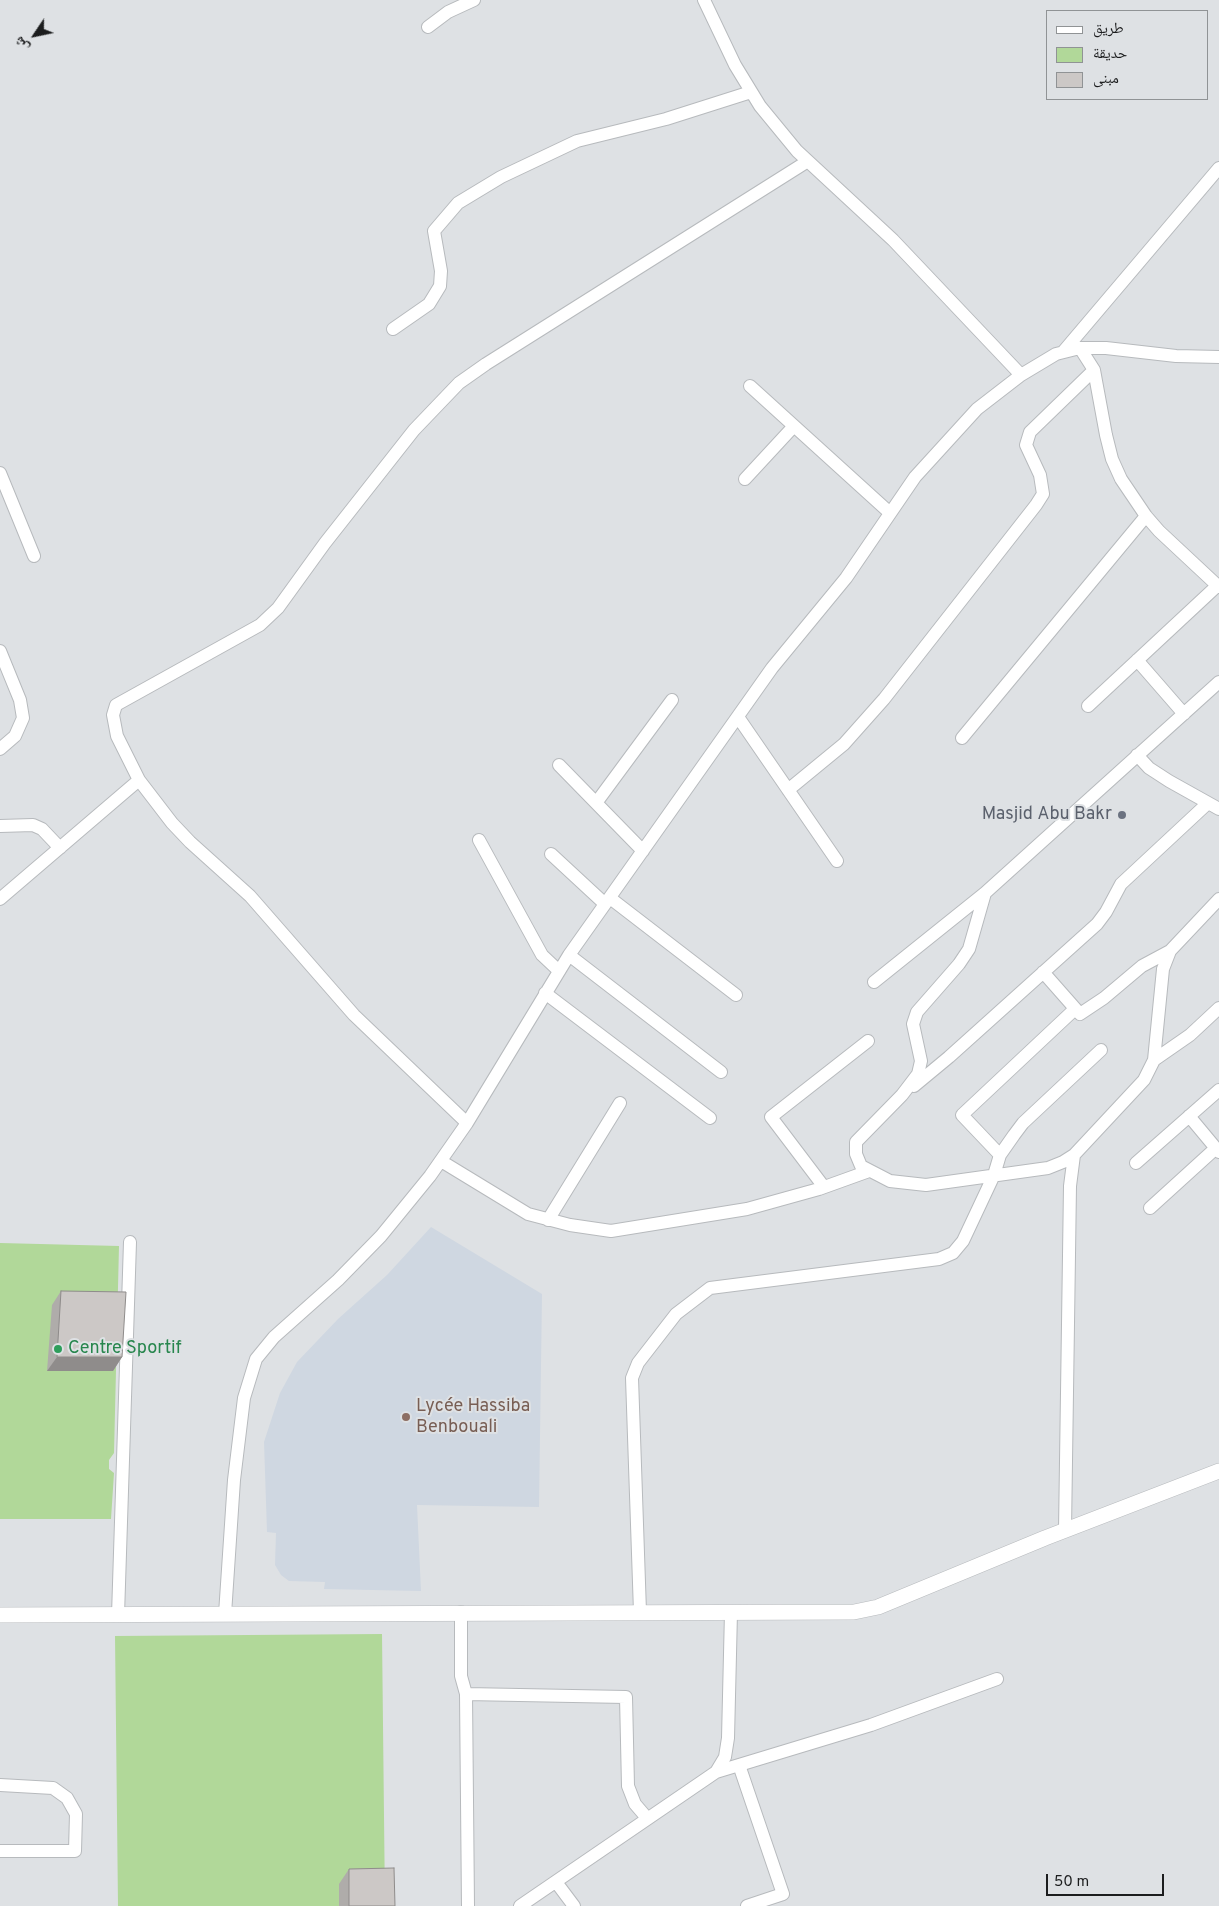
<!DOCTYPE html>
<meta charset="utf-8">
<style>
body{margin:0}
#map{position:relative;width:1219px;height:1906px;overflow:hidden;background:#dee1e4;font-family:Overpass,"Noto Naskh Arabic",sans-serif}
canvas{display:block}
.legend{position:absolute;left:1046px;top:10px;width:162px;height:90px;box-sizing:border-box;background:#dee1e4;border:1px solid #909395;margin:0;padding:6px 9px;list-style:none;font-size:15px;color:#1c1d1e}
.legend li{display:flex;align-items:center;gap:10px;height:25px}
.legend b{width:25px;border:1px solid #909395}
.north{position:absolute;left:10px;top:10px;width:50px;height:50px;-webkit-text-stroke:4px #dee1e4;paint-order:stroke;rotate:236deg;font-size:14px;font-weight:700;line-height:20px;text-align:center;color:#1c1d1e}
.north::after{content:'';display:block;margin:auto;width:18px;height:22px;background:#1c1d1e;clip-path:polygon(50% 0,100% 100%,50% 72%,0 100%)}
.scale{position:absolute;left:1046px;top:1874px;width:118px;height:22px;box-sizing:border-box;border:2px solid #1c1d1e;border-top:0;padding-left:6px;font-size:15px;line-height:18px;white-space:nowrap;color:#1c1d1e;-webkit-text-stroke:4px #dee1e4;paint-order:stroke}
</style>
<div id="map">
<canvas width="1219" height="1906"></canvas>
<ul class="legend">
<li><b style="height:6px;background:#fff"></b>طريق</li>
<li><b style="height:14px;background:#b1d899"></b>حديقة</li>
<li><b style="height:14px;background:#ccc8c6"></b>مبنى</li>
</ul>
<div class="north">ش</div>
<div class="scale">50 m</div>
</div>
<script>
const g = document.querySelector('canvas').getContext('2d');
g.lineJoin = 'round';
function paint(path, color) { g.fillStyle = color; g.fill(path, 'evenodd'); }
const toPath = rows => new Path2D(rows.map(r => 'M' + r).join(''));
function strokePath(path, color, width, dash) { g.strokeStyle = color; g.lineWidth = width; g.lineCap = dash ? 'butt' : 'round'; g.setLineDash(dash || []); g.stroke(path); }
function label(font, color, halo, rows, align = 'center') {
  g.font = font + ' Overpass,sans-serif'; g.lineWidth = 4; g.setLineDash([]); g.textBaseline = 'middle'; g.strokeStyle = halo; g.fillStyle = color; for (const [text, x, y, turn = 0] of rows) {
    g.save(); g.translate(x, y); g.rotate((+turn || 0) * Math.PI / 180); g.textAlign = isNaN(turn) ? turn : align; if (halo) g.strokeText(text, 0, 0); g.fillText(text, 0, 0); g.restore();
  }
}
paint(toPath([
 [431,1227,542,1294,539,1507,417,1505,421,1591,324,1589,325,1582,289,1581,281,1575,275,1565,276,1533,267,1532,264,1442,280,1393,297,1362,338,1319,387,1275]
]), '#cfd7e1');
paint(toPath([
 [0,1243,119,1246,114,1453,109,1460,109,1469,114,1473,111,1519,0,1519],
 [382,1634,385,1906,118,1906,115,1636]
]), '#b1d899');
const minor = toPath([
 [704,0,735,65,760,106,797,151,893,240,1021,375],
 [428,27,448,12,474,0],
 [393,329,429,304,440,286,441,271,434,231,458,203,501,177,577,141,666,119,751,92],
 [1080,348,1094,370,1106,435,1112,459,1121,479,1146,516,1159,531,1219,587],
 [1063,352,1219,168],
 [750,386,890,513],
 [0,473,34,556],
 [745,479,794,426],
 [0,651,20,700,23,718,15,736,0,749],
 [1137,660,1184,714],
 [1219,682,985,893,969,949,959,964,917,1012,913,1024,921,1061,918,1074,902,1095,856,1142,856,1154,861,1166,890,1181,926,1185,1048,1168,1063,1162,1074,1155,1144,1080,1154,1060,1163,969,1170,951,1219,899],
 [1088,706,1217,586],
 [738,717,837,861],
 [962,738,1146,516],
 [1137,755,1149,768,1169,781,1219,809],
 [559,765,643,851],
 [788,790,844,744,884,699,1036,505,1043,494,1040,475,1026,445,1030,432,1094,370],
 [596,803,672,700],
 [0,826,33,825,42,829,60,848],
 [479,840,542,955,559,971],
 [551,854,605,904],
 [610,898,736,995],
 [0,899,139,780],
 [569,955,721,1072],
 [1043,972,1080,1014,1104,998,1142,966,1170,951],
 [874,982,985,893],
 [545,993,710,1118],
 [1154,1060,1190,1035,1219,1008],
 [914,1086,949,1057,1097,924,1106,912,1121,884,1208,803],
 [1189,1116,1219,1152],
 [467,1123,354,1015,250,896,190,842,172,823,139,780,117,736,113,715,116,705,260,625,278,608,325,543,414,430,459,383,486,364,808,161],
 [1000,1155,962,1115,1075,1009],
 [441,1161,528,1214,570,1225,611,1231,747,1209,819,1189,869,1171],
 [1136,1163,1219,1090],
 [824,1187,771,1117,868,1041],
 [1150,1208,1216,1148],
 [548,1220,620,1103],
 [1065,1530,1070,1186,1074,1155],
 [461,1612,461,1676,466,1694],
 [640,1612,632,1378,638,1363,676,1314,710,1288,939,1259,953,1253,963,1241,994,1175,1000,1155,1014,1135,1023,1123,1101,1050],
 [225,1614,234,1480,244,1398,256,1359,274,1337,338,1280,381,1236,430,1176,467,1123,569,955,772,668,846,578,915,477,977,409,1021,375,1056,354,1080,348,1106,348,1176,356,1219,357],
 [118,1615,130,1242],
 [739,1765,783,1894,747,1906],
 [716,1772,871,1725,997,1679],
 [0,1785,53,1788,67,1798,76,1814,75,1851,0,1851],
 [556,1882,574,1906],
 [468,1906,466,1694,626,1697,628,1786,635,1804,647,1818],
 [520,1906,716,1772,725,1757,728,1738,731,1612]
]);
const tertiary = toPath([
 [0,1615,854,1612,878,1607,1045,1538,1219,1471]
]);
strokePath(minor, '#b7babd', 14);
strokePath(tertiary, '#b7babd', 16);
strokePath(minor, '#fff', 12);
strokePath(tertiary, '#fff', 15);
paint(toPath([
 [61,1291,122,1357,113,1371,47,1371,52,1305],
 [349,1869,395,1906,339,1906,339,1884]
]), '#afacaa');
paint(toPath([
 [57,1357,122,1357,113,1371,47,1371]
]), '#8f8c8b');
const building = toPath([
 [61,1291,126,1292,122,1357,57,1357,61,1291],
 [394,1868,395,1906,349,1906,349,1869,394,1868]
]);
paint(building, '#ccc8c6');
strokePath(building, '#8f8c8b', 1);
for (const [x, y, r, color] of [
 [1122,815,5,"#6b7280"],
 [58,1349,5,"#2e9e5b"],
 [406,1417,5,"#8d6e63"]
]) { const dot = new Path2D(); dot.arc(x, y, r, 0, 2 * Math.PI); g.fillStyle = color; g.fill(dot); strokePath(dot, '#dee1e4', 2); }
label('18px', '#5b616d', '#dee1e4', [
 ["Masjid Abu Bakr",1112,815]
], 'right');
label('18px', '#27864d', '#dee1e4', [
 ["Centre Sportif",68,1349]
], 'left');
label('18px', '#785e54', '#dee1e4', [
 ["Lycée Hassiba",416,1407],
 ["Benbouali",416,1428]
], 'left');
</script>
